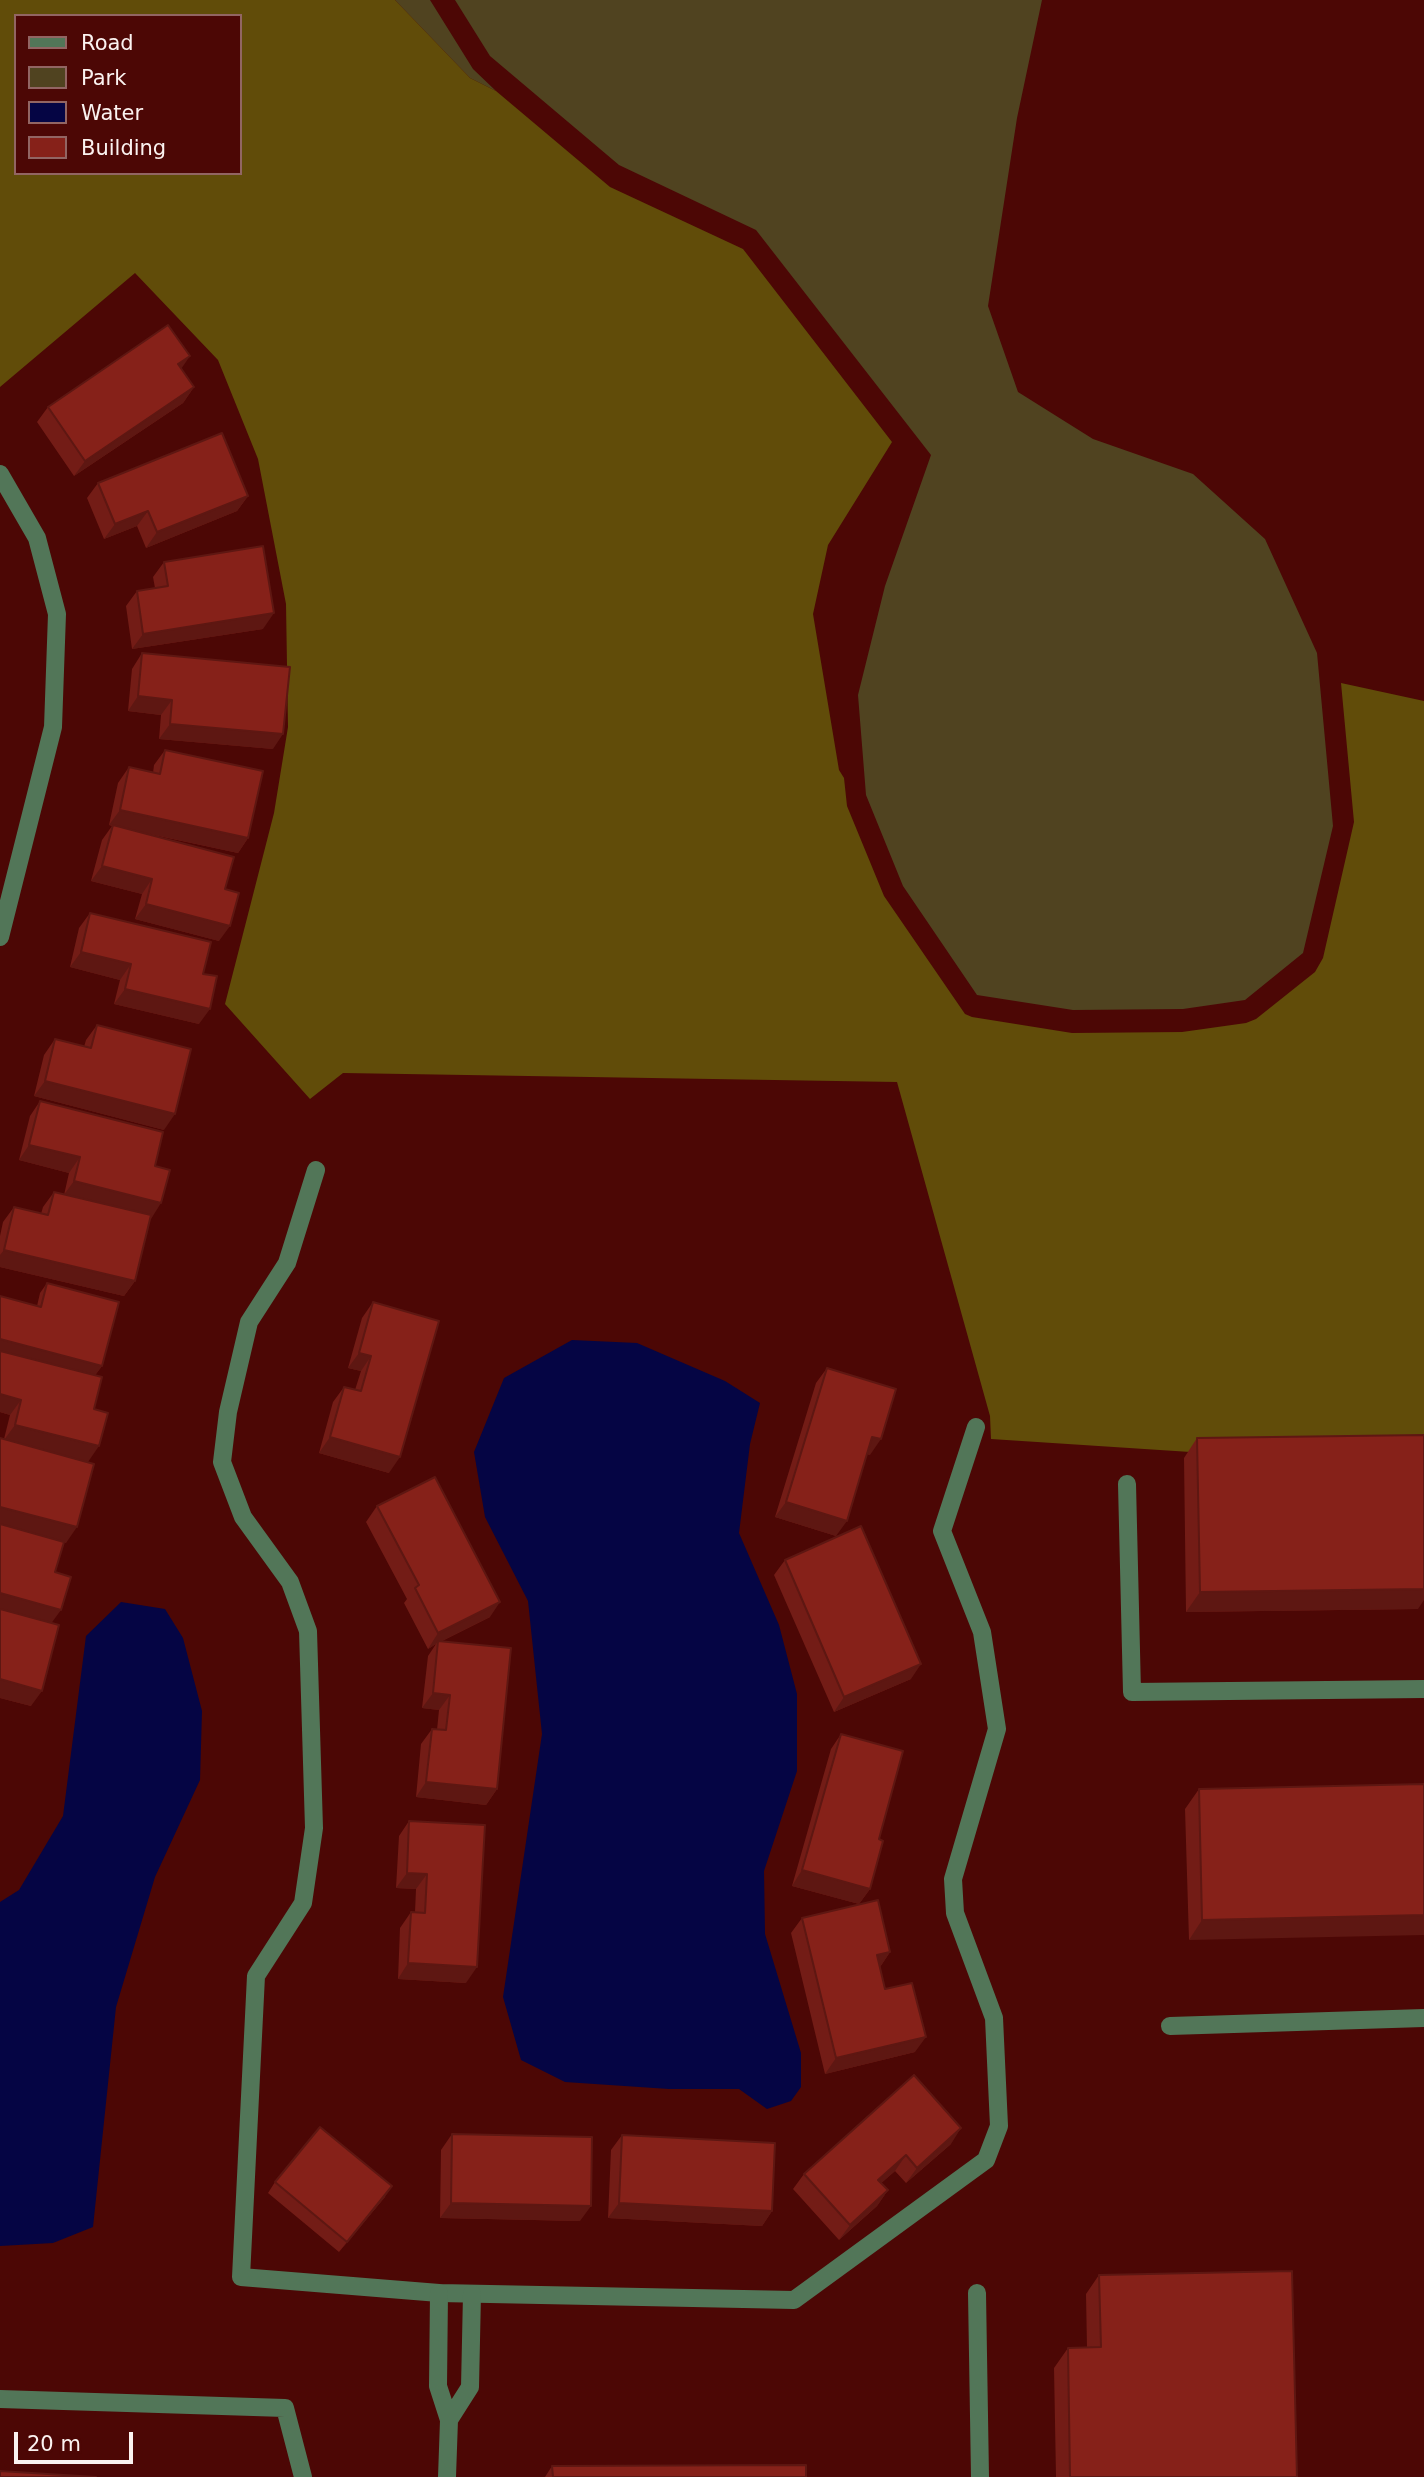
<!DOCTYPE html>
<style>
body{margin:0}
#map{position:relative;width:1424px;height:2477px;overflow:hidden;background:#4c0705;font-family:"DejaVu Sans",sans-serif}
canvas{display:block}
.legend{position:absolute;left:14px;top:14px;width:228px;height:161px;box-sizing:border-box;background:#4c0705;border:2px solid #926563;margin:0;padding:9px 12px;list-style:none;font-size:21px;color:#fbf2f0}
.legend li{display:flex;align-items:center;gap:14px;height:35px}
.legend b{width:35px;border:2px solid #926563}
.scale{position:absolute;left:14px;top:2432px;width:119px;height:32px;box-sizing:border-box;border:4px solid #fbf2f0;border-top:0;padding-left:9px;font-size:21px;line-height:24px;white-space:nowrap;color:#fbf2f0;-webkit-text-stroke:5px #4c0705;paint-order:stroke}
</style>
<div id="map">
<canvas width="1424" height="2477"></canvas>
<ul class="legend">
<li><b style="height:9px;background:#527658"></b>Road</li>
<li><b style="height:19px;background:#504320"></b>Park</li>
<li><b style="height:19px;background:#050544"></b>Water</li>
<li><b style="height:19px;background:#862119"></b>Building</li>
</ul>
<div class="scale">20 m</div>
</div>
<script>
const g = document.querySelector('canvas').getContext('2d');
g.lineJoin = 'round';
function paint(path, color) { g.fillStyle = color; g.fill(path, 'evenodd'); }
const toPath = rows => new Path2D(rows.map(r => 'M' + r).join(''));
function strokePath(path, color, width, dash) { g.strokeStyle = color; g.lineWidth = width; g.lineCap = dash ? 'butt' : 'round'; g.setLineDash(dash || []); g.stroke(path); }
paint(toPath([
 [395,0,430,0,473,69,496,91,470,78],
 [455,0,1042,0,1017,118,988,306,1018,392,1093,439,1193,474,1265,539,1317,653,1333,826,1303,953,1245,1000,1183,1009,1073,1010,977,995,903,886,866,795,858,695,885,586,931,455,756,230,619,165,490,56]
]), '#504320');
paint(toPath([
 [0,0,395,0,470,78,496,91,610,187,743,249,892,442,828,545,813,614,839,770,844,778,847,806,884,896,965,1014,972,1017,1072,1033,1182,1032,1246,1023,1256,1019,1315,972,1323,958,1354,822,1341,683,1424,701,1424,1437,1313,1460,991,1439,990,1416,897,1082,343,1073,310,1099,225,1004,274,813,288,727,286,604,258,459,218,360,135,273,0,387],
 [16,16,240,16,240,173,16,173]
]), '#614c09');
paint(toPath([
 [572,1340,637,1343,725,1381,760,1403,750,1444,739,1533,779,1625,797,1694,797,1771,764,1871,765,1934,801,2053,801,2087,791,2101,767,2109,739,2089,669,2089,565,2082,521,2060,503,1997,542,1734,528,1601,485,1517,474,1452,504,1378],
 [121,1602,165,1609,183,1638,202,1711,200,1780,155,1877,116,2007,93,2227,53,2243,0,2246,0,1902,19,1890,63,1816,86,1636]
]), '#050544');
strokePath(toPath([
 [316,1170,287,1263,249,1322,228,1412,222,1462,243,1517,290,1582,308,1631,314,1828,303,1903,256,1976,241,2277,439,2293,794,2300,986,2160,999,2126,994,2018,955,1913,953,1879,997,1729,982,1632,942,1531,976,1427],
 [1127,1484,1132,1692,1424,1689],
 [1170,2026,1424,2018],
 [977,2293,980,2477],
 [0,2399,285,2408,303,2477]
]), '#527658', 18);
strokePath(toPath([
 [0,474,37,538,57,614,53,727,0,937],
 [439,2293,438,2386,449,2420,447,2477],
 [449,2420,470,2387,472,2294]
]), '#527658', 18);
paint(toPath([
 [181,369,194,387,183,403,74,476,37,422,48,407],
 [98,483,248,496,237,511,146,548,137,526,104,539,87,498],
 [164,562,263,629,132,649,126,606,137,591,155,588,153,577],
 [142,653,273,749,159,739,161,715,128,711,132,669],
 [165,750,248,838,238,853,130,830,225,889,219,941,135,919,142,894,91,881,102,840,112,826,109,825,118,783,129,767,153,773,154,765],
 [90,913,203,974,199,1024,114,1004,120,980,70,967,79,928],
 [97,1025,164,1130,34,1096,44,1055,55,1039,84,1047,86,1040],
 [40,1101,155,1166,151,1219,150,1218,135,1281,124,1296,0,1267,0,1236,3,1222,14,1207,41,1214,43,1207,54,1192,64,1195,69,1173,19,1160,30,1116],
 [47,1283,102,1366,95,1375,94,1409,88,1462,66,1543,64,1542,55,1572,52,1623,31,1706,0,1698,0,1438,4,1439,10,1415,0,1412,0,1296,37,1306,40,1293],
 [373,1302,389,1473,319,1453,333,1402,344,1387,355,1390,361,1371,348,1368,362,1318],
 [827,1368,870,1455,867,1454,836,1536,775,1517,816,1383],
 [1197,1438,1418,1609,1186,1612,1184,1458],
 [377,1506,490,1617,442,1641,497,1789,486,1805,416,1797,421,1744,432,1729,437,1730,439,1710,422,1708,428,1656,436,1644,428,1649,404,1603,407,1599,366,1522],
 [785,1560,911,1679,834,1712,774,1575],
 [841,1734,879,1839,870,1889,859,1904,792,1886,831,1749],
 [1424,1784,1189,1940,1185,1809,1199,1789],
 [409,1821,466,1983,398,1979,400,1928,411,1912,415,1912,416,1889,396,1888,399,1836],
 [802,1918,890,1952,880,1967,885,1989,915,2052,825,2074,791,1933],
 [452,2134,580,2221,440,2218,441,2150],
 [622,2135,772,2211,762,2226,608,2218,611,2150],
 [951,2144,906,2183,895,2171,881,2183,888,2190,877,2206,839,2240,793,2189,804,2174],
 [275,2182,385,2197,339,2252,268,2193],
 [1099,2275,1297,2477,1056,2477,1054,2368,1068,2348,1087,2348,1086,2294],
 [552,2466,806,2477,545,2477]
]), '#731c16');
paint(toPath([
 [190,356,179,372,178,364],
 [194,387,183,403,74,476,85,461],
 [248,496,237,511,146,548,157,532],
 [148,511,137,526,104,539,115,524],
 [274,613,263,629,132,649,143,634],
 [138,696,172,700,161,715,128,711],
 [170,724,283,734,273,749,159,739],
 [120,810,248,838,238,853,109,825],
 [102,866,152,879,142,894,91,881],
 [146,904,230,926,219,941,135,919],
 [81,952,131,964,120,980,70,967],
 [125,989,210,1009,199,1024,114,1004],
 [45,1081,175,1114,164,1130,34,1096],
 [29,1145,80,1157,69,1173,19,1160],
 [74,1181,161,1203,151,1219,63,1196],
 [4,1250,135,1281,124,1296,0,1267,0,1255],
 [0,1339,102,1366,94,1377,0,1352],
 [359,1353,371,1356,361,1371,348,1368],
 [0,1394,21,1400,10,1415,0,1412],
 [15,1425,99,1446,88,1462,4,1440],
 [330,1437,400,1457,389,1473,319,1453],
 [872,1437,881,1439,870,1455,861,1452],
 [786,1502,847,1521,836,1536,775,1517],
 [0,1507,77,1527,66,1543,0,1525],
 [1424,1589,1424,1600,1418,1609,1186,1612,1200,1592],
 [0,1593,61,1610,50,1625,0,1611],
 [500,1602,490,1617,438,1643,438,1641,436,1644,428,1649,438,1633],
 [921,1664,911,1679,834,1712,844,1697],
 [0,1679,42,1691,31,1706,0,1698],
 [433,1693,450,1695,439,1710,422,1708],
 [426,1782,497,1789,486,1805,416,1797],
 [802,1870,870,1889,859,1904,792,1886],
 [407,1873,427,1874,416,1889,396,1888],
 [1424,1915,1424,1935,1189,1940,1202,1920],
 [890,1952,880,1967,877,1955],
 [408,1963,477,1967,466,1983,398,1979],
 [926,2037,915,2052,825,2074,836,2058],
 [961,2128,951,2144,906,2183,917,2168],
 [906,2155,895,2171,868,2195,878,2180],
 [392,2186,385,2197,339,2252,347,2242],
 [888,2190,877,2206,839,2240,850,2225],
 [451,2203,591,2206,580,2221,440,2218],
 [619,2203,772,2211,762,2226,608,2218]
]), '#5e1712');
const building = toPath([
 [168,325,190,356,178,364,194,387,85,461,48,407,168,325],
 [222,433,248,496,157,532,148,511,115,524,98,483,222,433],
 [263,546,274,613,143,634,137,591,168,586,164,562,263,546],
 [142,653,290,667,283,734,170,724,172,700,138,696,142,653],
 [165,750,263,771,248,838,120,810,129,767,160,774,165,750],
 [113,825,234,857,225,889,239,893,230,926,146,904,152,879,102,866,113,825],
 [90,913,211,942,203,974,217,976,210,1009,125,989,131,964,81,952,90,913],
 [97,1025,191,1049,175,1114,45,1081,55,1039,91,1048,97,1025],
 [40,1101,163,1132,155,1166,170,1170,161,1203,74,1181,80,1157,29,1145,40,1101],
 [54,1192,151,1215,135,1281,4,1250,14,1207,48,1215,54,1192],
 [47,1283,119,1302,102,1366,0,1339,0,1296,41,1307,47,1283],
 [373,1302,439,1321,400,1457,330,1437,344,1387,361,1391,371,1356,359,1353,373,1302],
 [0,1351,102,1377,94,1409,108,1413,99,1446,15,1425,21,1400,0,1394,0,1351],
 [827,1368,896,1389,881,1439,872,1437,847,1521,786,1502,827,1368],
 [1424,1435,1424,1589,1200,1592,1197,1438,1424,1435],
 [0,1438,94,1464,77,1527,0,1507,0,1438],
 [435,1477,500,1602,438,1633,415,1588,419,1585,377,1506,435,1477],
 [0,1524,64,1542,55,1572,71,1577,61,1610,0,1593,0,1524],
 [861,1526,921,1664,844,1697,785,1560,861,1526],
 [0,1609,59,1625,42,1691,0,1679,0,1609],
 [438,1641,511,1648,497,1789,426,1782,432,1729,446,1730,450,1695,433,1693,438,1641],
 [841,1734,903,1751,879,1839,883,1841,870,1889,802,1870,841,1734],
 [1424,1784,1424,1915,1202,1920,1199,1789,1424,1784],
 [409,1821,485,1825,477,1967,408,1963,411,1912,425,1913,427,1874,407,1873,409,1821],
 [878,1900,890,1952,877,1955,885,1989,912,1983,926,2037,836,2058,802,1918,878,1900],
 [914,2075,961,2128,917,2168,906,2155,878,2180,888,2190,850,2225,804,2174,914,2075],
 [320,2127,392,2186,347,2242,275,2182,320,2127],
 [452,2134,592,2137,591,2206,451,2203,452,2134],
 [622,2135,775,2143,772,2211,619,2203,622,2135],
 [1292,2271,1297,2477,1070,2477,1068,2348,1101,2347,1099,2275,1292,2271],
 [806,2465,806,2477,553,2477,552,2466,806,2465],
 [0,2471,96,2477,0,2477,0,2471]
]);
paint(building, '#862119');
strokePath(building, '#5e1712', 2);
</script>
